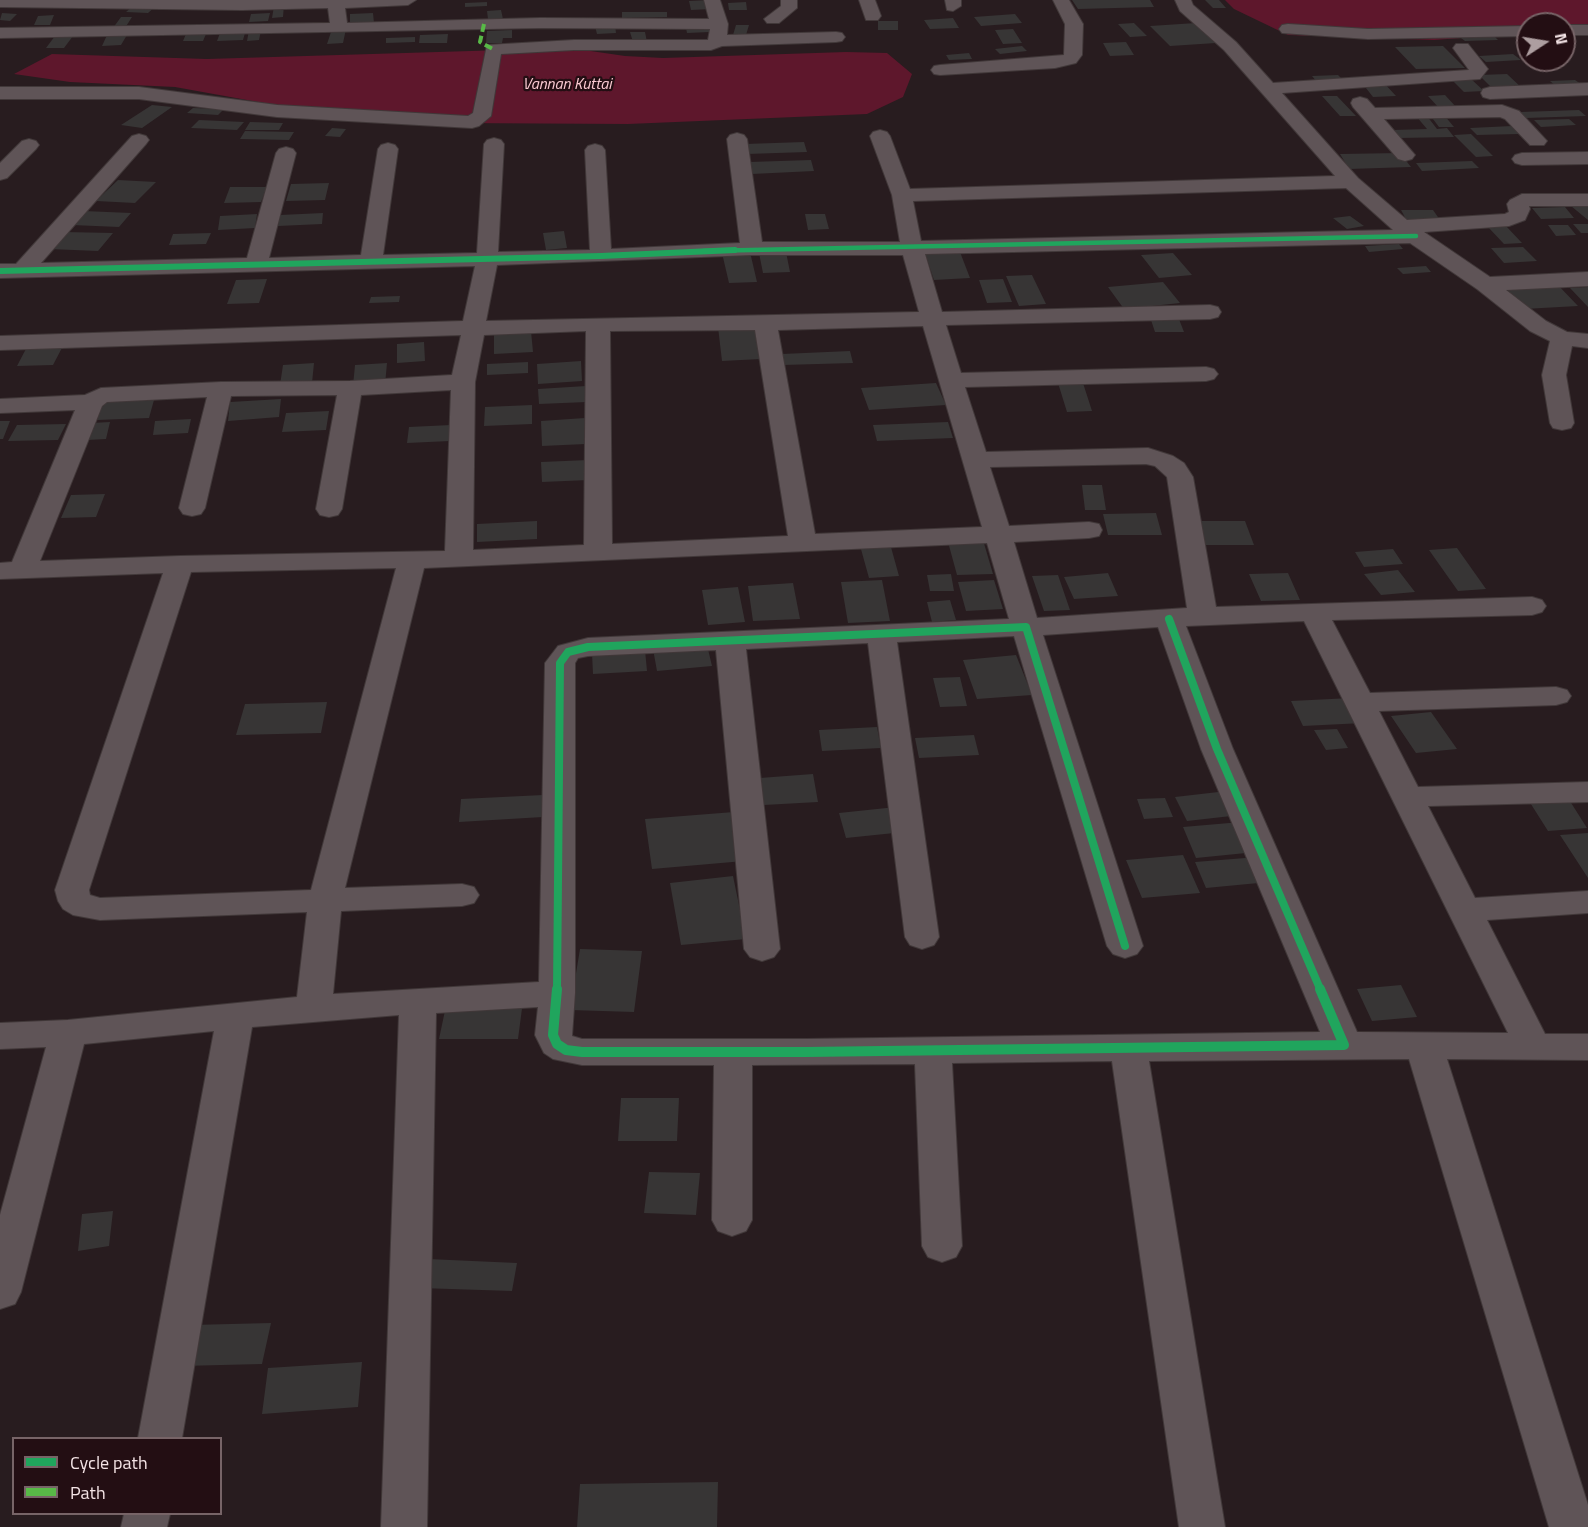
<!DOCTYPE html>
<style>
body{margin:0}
#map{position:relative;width:1588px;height:1527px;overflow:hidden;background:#281c1f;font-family:"Titillium Web",sans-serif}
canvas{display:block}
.legend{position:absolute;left:12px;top:1437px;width:210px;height:78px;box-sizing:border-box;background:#230e13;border:2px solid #776467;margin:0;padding:8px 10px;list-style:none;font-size:18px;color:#f4e4e6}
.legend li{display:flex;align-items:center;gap:12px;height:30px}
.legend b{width:30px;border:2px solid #776467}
.north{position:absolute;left:1516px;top:12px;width:60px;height:60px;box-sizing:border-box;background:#230e13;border:2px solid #776467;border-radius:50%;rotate:78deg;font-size:16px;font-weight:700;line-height:24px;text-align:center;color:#f4e4e6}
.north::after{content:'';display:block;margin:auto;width:21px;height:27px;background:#ad9ea0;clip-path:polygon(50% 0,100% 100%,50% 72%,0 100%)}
</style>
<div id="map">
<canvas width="1588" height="1527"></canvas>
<ul class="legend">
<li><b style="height:8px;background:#20a55d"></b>Cycle path</li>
<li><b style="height:8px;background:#58b947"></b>Path</li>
</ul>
<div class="north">N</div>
</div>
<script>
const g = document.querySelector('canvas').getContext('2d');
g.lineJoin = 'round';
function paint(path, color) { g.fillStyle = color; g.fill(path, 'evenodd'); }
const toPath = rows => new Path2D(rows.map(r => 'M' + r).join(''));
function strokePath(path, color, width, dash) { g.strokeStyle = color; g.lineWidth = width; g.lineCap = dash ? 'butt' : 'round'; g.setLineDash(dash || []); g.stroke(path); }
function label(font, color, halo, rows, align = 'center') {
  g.font = font + ' "Titillium Web",sans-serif'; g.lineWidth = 4.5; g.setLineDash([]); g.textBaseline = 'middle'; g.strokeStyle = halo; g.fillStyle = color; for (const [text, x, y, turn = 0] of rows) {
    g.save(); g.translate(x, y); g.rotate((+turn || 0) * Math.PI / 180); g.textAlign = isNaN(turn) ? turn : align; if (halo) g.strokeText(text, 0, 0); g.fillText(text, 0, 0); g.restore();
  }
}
paint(toPath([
 [1225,0,1588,0,1588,28,1564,30,1564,24,1528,24,1528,33,1434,40,1288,35,1234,9],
 [570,48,625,56,663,58,846,52,887,53,912,74,903,97,867,114,628,124,452,123,341,117,175,87,70,82,14,74,52,54,207,59]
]), '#5e172c');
paint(toPath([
 [709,0,711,9,691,10,689,1],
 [1072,0,1150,0,1154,7,1078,9],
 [1205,0,1219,0,1226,8,1213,8],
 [487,2,487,6,465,7,465,3],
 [746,2,747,10,729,10,728,3],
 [134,5,156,6,148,13,126,12],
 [284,5,283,17,272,18,274,6],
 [501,10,503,19,488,19,487,11],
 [622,12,667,12,667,17,622,18],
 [2,13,17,14,10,21,0,20],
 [270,13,268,21,249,22,251,14],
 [373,13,374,23,350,24,350,14],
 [1015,14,1022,23,981,26,974,17],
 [54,15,50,25,34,25,38,16],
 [121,17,132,17,125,28,113,28],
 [953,18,959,28,930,29,924,20],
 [878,21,898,21,898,30,878,30],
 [1134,23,1147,36,1130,37,1118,24],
 [1196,23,1216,43,1170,46,1150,26],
 [615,25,616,33,597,34,595,26],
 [736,25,749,25,746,35,733,35],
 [709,27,710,32,687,33,686,28],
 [332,29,346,29,343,43,327,44],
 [1013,29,1022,43,1003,44,995,30],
 [249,30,261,30,259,40,247,41],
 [512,30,512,38,503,38,502,43,486,43,487,31],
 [58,32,76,32,64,48,46,48],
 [630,32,645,32,647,42,633,42],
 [220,33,245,33,243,40,217,41],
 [186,34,206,34,203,41,183,41],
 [448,34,447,43,419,43,420,35],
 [107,35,127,35,121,45,102,46],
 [1494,36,1498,40,1465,41,1461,38],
 [415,37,415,42,386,43,386,38],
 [1126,42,1134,55,1110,56,1103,43],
 [1022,46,1027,51,1000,54,995,49],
 [1443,46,1465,68,1416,69,1395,47],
 [969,53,972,59,949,60,946,55],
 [1513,54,1521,60,1486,62,1479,56],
 [1507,74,1523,89,1494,90,1479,75],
 [1338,75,1344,81,1317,82,1312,76],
 [1471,79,1484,91,1464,92,1452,80],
 [1575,80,1584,86,1558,88,1550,81],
 [1362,83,1384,83,1396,96,1373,97],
 [1445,95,1457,108,1439,108,1428,96],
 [1322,96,1337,96,1356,116,1340,116],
 [152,105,172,107,142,128,121,125],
 [193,108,224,109,218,115,187,113],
 [1579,110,1586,116,1526,118,1520,112],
 [1430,115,1444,115,1454,127,1439,127],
 [1416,116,1427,116,1437,129,1447,128,1454,137,1400,138,1393,130,1427,129],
 [1569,119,1576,125,1541,127,1534,120],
 [199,120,244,122,237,130,191,128],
 [250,122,283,123,279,130,245,130],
 [1512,126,1519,134,1477,135,1470,128],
 [332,128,346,129,340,137,325,136],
 [245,131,294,132,289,140,240,139],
 [1471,134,1493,156,1476,157,1454,135],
 [804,142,807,152,747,154,745,144],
 [1400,153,1411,167,1349,169,1340,154],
 [811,160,814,171,752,174,749,162],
 [1472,161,1479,168,1422,171,1416,163],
 [118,180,156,182,135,203,96,201],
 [329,183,325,200,286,201,291,184],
 [230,187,267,187,261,202,224,203],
 [1588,205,1588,220,1571,206],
 [1565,207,1574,218,1541,219,1532,208],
 [1401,210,1433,210,1440,220,1407,221],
 [84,211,131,213,119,227,72,225],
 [323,213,322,224,278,226,280,215],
 [257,214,255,228,218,230,220,216],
 [805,214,825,214,829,229,808,230],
 [1350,216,1364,226,1347,229,1333,218],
 [1573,224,1588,224,1588,233,1581,233],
 [1548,225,1568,225,1576,235,1556,236],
 [1506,226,1522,243,1504,244,1488,227],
 [564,231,567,248,546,250,543,233],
 [64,232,113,233,98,251,49,249],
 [211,233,206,244,169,245,173,234],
 [1399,244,1403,249,1369,252,1365,246],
 [1523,247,1537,261,1504,263,1491,248],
 [750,252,757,282,729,283,722,253],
 [786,252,790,272,763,273,759,253],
 [960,252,970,278,934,280,925,253],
 [1173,253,1192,275,1159,278,1141,255],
 [1426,266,1431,272,1403,274,1397,268],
 [1032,275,1046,304,1019,306,1006,276],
 [267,279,259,303,227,304,236,280],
 [1003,279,1012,302,987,303,979,280],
 [1163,282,1180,303,1124,309,1108,287],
 [1557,284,1578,306,1524,309,1505,287],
 [1588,287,1588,307,1570,288],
 [400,296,399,302,369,303,371,297],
 [1149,314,1177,314,1184,332,1155,332],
 [755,326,761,359,722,361,718,327],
 [531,331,533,352,494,354,494,333],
 [424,342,425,361,397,363,397,344],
 [64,344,53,365,17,366,28,345],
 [850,351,853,363,783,365,782,354],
 [581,361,582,381,538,384,537,364],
 [528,362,528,373,487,375,487,364],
 [314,363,312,383,280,385,283,365],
 [387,363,385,385,353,386,355,365],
 [936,383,946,405,869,410,861,388],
 [1058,383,1083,383,1092,411,1067,412],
 [586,386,587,402,539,404,538,389],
 [281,399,279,417,228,421,230,402],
 [154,400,149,418,97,420,102,402],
 [532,405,532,424,484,426,485,407],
 [329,411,326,430,282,432,286,413],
 [585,418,586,444,542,446,541,421],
 [191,419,188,433,153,435,155,421],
 [0,421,10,421,3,439,0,439],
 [110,422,106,439,87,440,92,423],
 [948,422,953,438,877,441,873,425],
 [66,424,58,440,8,441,17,425],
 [451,425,450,441,407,443,409,427],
 [588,460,589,480,542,482,541,462],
 [1082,485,1102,485,1106,510,1085,510],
 [105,494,96,517,61,518,71,495],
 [1156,513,1162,535,1108,535,1103,514],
 [537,521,537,539,477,542,477,524],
 [1188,521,1245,521,1254,545,1195,545],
 [889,540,899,576,869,578,859,542],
 [983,540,993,574,957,575,948,542],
 [1457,548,1486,589,1458,591,1429,550],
 [1393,549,1403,564,1364,567,1355,552],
 [1398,570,1415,592,1381,595,1364,574],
 [1108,573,1118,596,1074,599,1064,577],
 [1288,573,1300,600,1261,601,1249,574],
 [951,574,954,591,930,591,927,575],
 [1058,575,1070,610,1044,611,1032,576],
 [882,580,890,621,848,623,841,582],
 [994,580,1003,609,966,611,958,582],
 [793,583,800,619,753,621,748,586],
 [738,587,745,622,708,625,702,590],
 [950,600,956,620,932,622,927,602],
 [707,645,712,666,657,671,653,649],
 [645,650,647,671,593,674,592,653],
 [1016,655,1032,695,977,699,963,660],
 [960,677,967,706,940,707,933,678],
 [1351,698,1363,723,1303,726,1291,701],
 [327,702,321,733,236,735,245,704],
 [1431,712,1457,749,1416,753,1391,716],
 [877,727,881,748,822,751,819,730],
 [1337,729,1348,748,1326,750,1314,730],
 [974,735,979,755,919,758,915,738],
 [813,774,818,802,764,805,760,778],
 [1227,791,1240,815,1187,821,1175,797],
 [543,795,543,817,459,822,461,799],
 [1165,798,1173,817,1144,819,1137,799],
 [1568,798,1587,828,1548,831,1529,801],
 [896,807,904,832,846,838,839,813],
 [734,812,744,861,652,869,645,819],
 [1241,822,1256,852,1196,858,1183,827],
 [1588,833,1588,878,1560,835],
 [1183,855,1200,893,1142,898,1126,860],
 [1258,857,1269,882,1206,888,1195,862],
 [733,876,746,939,681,945,670,883],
 [580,949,642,951,634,1012,570,1010],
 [1401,985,1417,1017,1372,1021,1357,989],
 [447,1001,523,1001,518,1039,439,1039],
 [621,1098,679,1098,677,1141,618,1141],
 [649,1172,700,1173,696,1215,644,1213],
 [113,1211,109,1246,78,1251,82,1214],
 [428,1259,517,1263,512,1291,420,1288],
 [271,1323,262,1364,182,1366,191,1325],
 [362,1362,358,1407,262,1414,268,1368],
 [718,1482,717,1527,577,1527,580,1484]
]), '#373535');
const minor = toPath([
 [0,0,416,0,408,5,345,8,347,23,540,18,709,19,704,0,720,0,728,24,727,35,836,32,842,33,845,37,842,41,836,42,722,46,711,50,574,50,501,54,491,116,479,126,472,128,277,117,139,99,0,99,0,87,139,87,277,105,468,116,473,113,487,45,574,40,708,40,710,29,540,28,0,38,0,28,330,23,328,8,242,10,0,7,0,0],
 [781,0,797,0,797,8,779,23,767,23,764,19,781,6,781,0],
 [859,0,875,0,881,16,878,20,866,20,859,0],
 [945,0,961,0,961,6,953,11,947,10,945,0],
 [1053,0,1069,0,1083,24,1082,55,1076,63,1055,68,940,75,934,74,931,70,934,66,940,65,1064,55,1065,24,1053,0],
 [1175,0,1191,0,1193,5,1236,42,1273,83,1469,70,1453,48,1456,44,1468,44,1488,69,1480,79,1282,93,1358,178,1407,220,1505,214,1509,212,1507,204,1510,200,1522,194,1588,194,1588,206,1529,206,1530,209,1525,220,1509,226,1424,232,1490,277,1588,272,1588,286,1506,290,1546,321,1567,332,1588,334,1588,348,1572,346,1566,375,1574,423,1571,428,1562,430,1553,428,1550,423,1542,375,1550,341,1530,331,1477,289,1410,243,925,254,942,312,1210,305,1218,307,1221,312,1218,317,1210,319,946,325,961,373,1206,367,1214,369,1218,374,1214,379,1206,381,965,387,986,452,1148,448,1173,456,1184,463,1193,477,1216,607,1532,597,1542,600,1546,606,1542,612,1532,615,1332,620,1370,693,1556,687,1567,690,1571,696,1567,702,1556,705,1379,711,1418,787,1588,782,1588,802,1428,806,1475,898,1588,891,1588,913,1487,920,1545,1034,1588,1034,1588,1060,1447,1059,1588,1505,1588,1527,1549,1527,1409,1059,1149,1061,1225,1527,1179,1527,1112,1061,952,1063,962,1246,956,1257,942,1262,928,1257,922,1246,915,1064,752,1065,752,1220,746,1231,732,1236,718,1231,712,1220,714,1065,582,1065,553,1059,544,1053,535,1035,538,1007,436,1013,427,1527,381,1527,399,1015,252,1027,182,1438,138,1438,214,1031,84,1044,21,1292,15,1304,0,1309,0,1215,46,1047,0,1049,0,1023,68,1020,297,997,307,912,100,920,73,915,63,909,58,901,55,890,163,573,0,579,0,563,12,562,75,410,0,413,0,399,85,395,101,388,221,382,350,381,452,375,461,335,0,350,0,336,463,321,475,266,0,278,0,264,16,264,132,136,139,134,146,136,149,140,146,144,41,263,247,258,276,153,279,149,286,147,293,149,296,153,269,258,361,255,378,149,381,145,388,143,395,145,398,149,383,255,477,253,484,144,487,140,494,138,501,140,504,144,498,252,590,250,585,150,588,146,595,144,602,146,605,150,611,249,740,243,727,139,730,135,737,133,744,135,747,139,762,242,900,242,892,195,870,136,873,132,880,130,887,132,890,136,910,189,1335,176,1224,50,1180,11,1175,0],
 [1346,188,1393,230,921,241,913,201,1346,188],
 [752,255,903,255,919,312,486,321,497,265,752,255],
 [923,326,982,527,815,534,778,330,923,326],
 [755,330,788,536,612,544,610,331,755,330],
 [586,331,584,545,473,550,475,382,484,335,586,331],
 [451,390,445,551,180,556,40,561,102,406,107,402,207,397,179,508,183,514,192,516,201,514,205,508,231,396,337,395,316,509,320,515,329,517,338,515,342,509,361,395,451,390],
 [1146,464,1155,466,1167,477,1187,608,1037,618,1014,542,1089,538,1099,536,1102,530,1099,524,1089,522,1009,526,990,467,1146,464],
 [987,543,1009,619,588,638,558,646,545,663,539,982,333,994,341,911,462,906,474,903,479,895,474,887,462,884,345,888,424,568,987,543],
 [396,568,311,890,100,898,90,895,89,890,191,572,396,568],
 [1304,621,1447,910,1508,1033,1357,1032,1233,749,1186,626,1304,621],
 [1158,627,1201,749,1320,1032,806,1039,582,1039,572,1036,575,993,575,663,578,658,588,656,716,650,744,949,750,957,762,961,774,957,780,949,746,649,868,643,905,937,910,945,922,949,934,945,939,937,897,642,1014,636,1107,946,1113,954,1125,958,1137,954,1143,946,1043,635,1158,627],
 [1288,24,1368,29,1528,26,1528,36,1368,39,1282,33,1279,29,1282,25,1288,24],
 [1564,25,1588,25,1588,35,1564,35,1564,25],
 [1588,83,1588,95,1490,99,1483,97,1481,93,1483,89,1490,87,1588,83],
 [1360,97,1367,99,1375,108,1502,105,1519,111,1547,141,1544,145,1530,145,1505,119,1500,117,1384,119,1415,155,1412,159,1405,161,1398,159,1353,107,1351,103,1353,99,1360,97],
 [29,139,36,141,39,145,36,149,7,178,0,180,0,163,22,141,29,139],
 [1588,152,1588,164,1522,165,1515,163,1512,159,1515,155,1522,153,1588,152],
 [124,1514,170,1514,167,1527,121,1527,124,1514]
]);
strokePath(minor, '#413839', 2);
paint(minor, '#5f5457');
strokePath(toPath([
 [484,24,480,42,493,49]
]), '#58b947', 4, [8, 4]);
strokePath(toPath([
 [703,251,1416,236]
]), '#20a55d', 4.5);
strokePath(toPath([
 [0,271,601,256,735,250]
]), '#20a55d', 6);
strokePath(toPath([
 [1169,619,1217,749,1321,991],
 [557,991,560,663,568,652,588,647,1026,627,1125,946]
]), '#20a55d', 8);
strokePath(toPath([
 [557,989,553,1035,557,1044,566,1050,582,1052,806,1052,1344,1045,1320,989]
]), '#20a55d', 10);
label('italic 16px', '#fccbd3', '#230e13', [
 ["Vannan Kuttai",567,85]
]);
</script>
